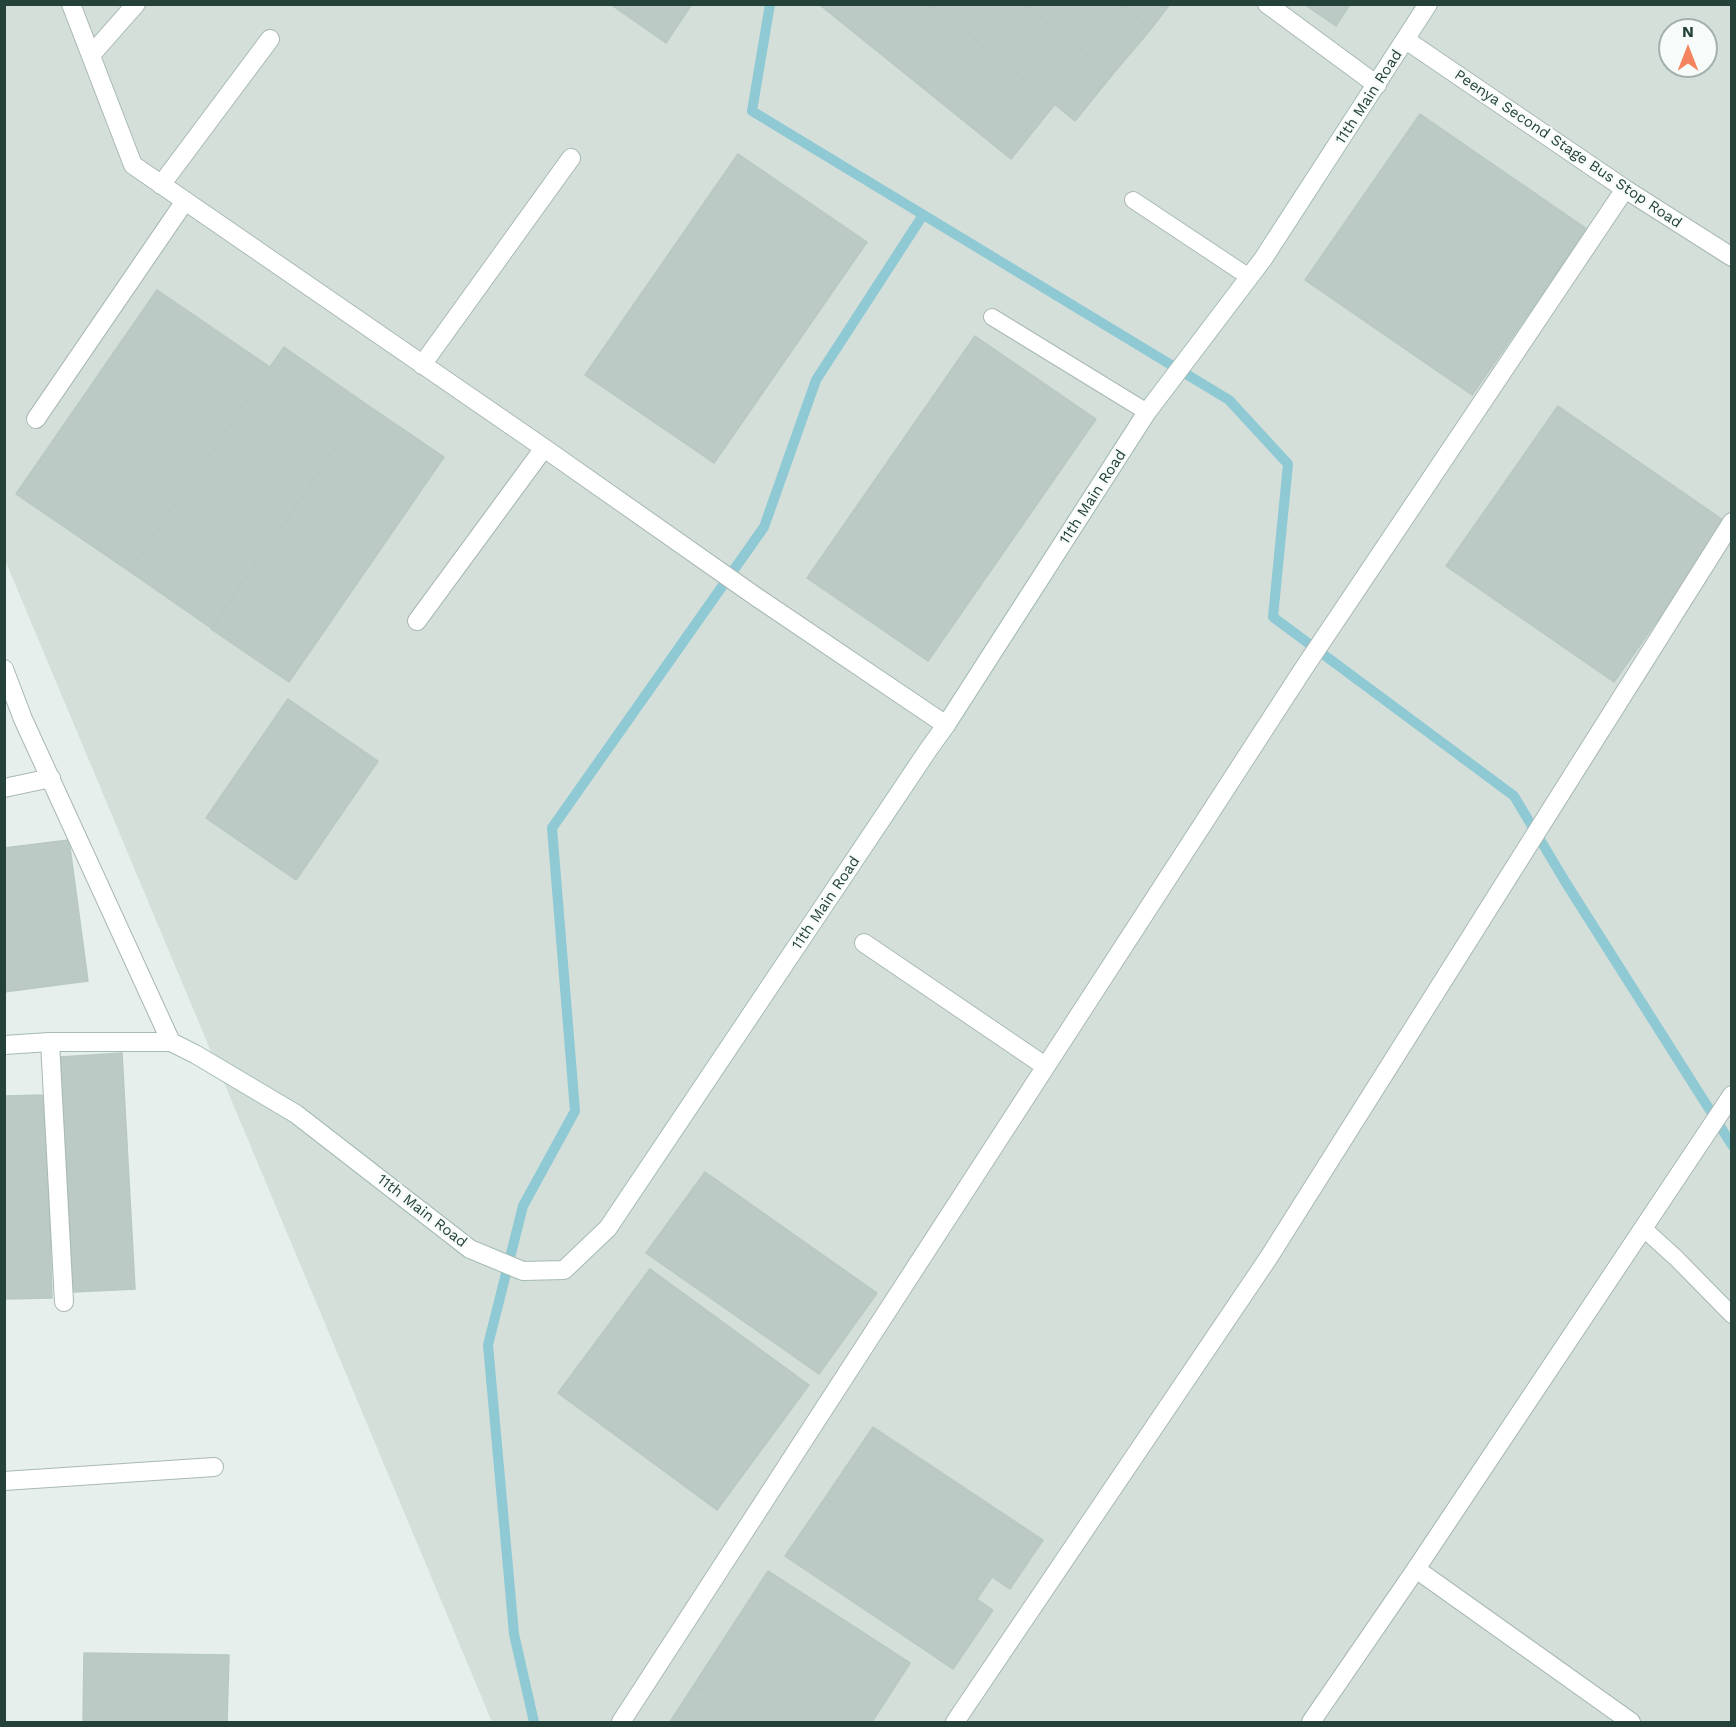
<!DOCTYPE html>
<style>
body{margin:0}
#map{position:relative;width:1736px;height:1727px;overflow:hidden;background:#e6efeb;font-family:"Work Sans",sans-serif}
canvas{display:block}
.frame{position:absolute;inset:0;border:6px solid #24423a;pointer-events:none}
.north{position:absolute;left:1658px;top:18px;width:60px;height:60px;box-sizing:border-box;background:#f7fbf9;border:2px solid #a3b1ad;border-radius:50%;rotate:0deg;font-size:16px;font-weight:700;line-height:24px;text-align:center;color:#24423a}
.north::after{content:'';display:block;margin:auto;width:21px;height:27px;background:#f4845f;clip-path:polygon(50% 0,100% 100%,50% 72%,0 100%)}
</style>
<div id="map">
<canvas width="1736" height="1727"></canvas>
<div class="frame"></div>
<div class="north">N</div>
</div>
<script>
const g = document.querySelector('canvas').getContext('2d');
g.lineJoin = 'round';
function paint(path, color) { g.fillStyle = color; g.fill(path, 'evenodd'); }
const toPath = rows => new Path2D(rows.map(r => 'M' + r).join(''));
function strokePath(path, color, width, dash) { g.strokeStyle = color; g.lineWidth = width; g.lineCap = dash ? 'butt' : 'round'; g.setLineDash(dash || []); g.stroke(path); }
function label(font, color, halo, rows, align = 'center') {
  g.font = font + ' "Work Sans",sans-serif'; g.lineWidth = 4.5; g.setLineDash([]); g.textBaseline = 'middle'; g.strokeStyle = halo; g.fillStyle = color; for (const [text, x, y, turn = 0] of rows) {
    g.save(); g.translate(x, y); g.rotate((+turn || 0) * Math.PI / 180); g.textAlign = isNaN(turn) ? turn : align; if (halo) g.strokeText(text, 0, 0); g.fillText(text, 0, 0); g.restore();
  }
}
paint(toPath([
 [4,5,1731,5,1731,1722,492,1722,5,560],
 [1670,30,1706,30,1706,66,1670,66]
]), '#d4dfda');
strokePath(toPath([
 [770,4,752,111,1229,400,1288,464,1273,617,1514,796,1566,883,1732,1145],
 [534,1722,514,1634,488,1345,523,1206,575,1111,552,828,764,527,816,380,923,215]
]), '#8ec9d4', 10);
const building = toPath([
 [610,4,692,4,666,43,610,4],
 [932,4,1055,104,1011,159,820,5,932,4],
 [932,4,1025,4,1112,75,1075,121,932,4],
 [1025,4,1121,4,1151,29,1112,75,1025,4],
 [1121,4,1170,4,1151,29,1121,4],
 [1304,4,1350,4,1336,26,1304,4],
 [1420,114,1587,229,1472,395,1305,280,1420,114],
 [738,154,867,242,714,463,585,375,738,154],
 [157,290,270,367,129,571,16,494,157,290],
 [975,336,1096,419,928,661,807,578,975,336],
 [284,347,366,404,211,628,129,571,284,347],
 [366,404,444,457,289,682,211,629,366,404],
 [1558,406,1726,522,1666,608,1498,492,1558,406],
 [1498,492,1666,608,1614,682,1446,566,1498,492],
 [288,699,378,761,296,880,206,818,288,699],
 [69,840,88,981,4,992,4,848,69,840],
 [122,1053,135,1289,73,1292,60,1057,122,1053],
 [46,1095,52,1298,4,1299,4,1096,46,1095],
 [705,1172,877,1293,819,1374,646,1253,705,1172],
 [650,1269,809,1385,717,1510,558,1393,650,1269],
 [873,1427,1043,1540,1010,1589,992,1577,977,1599,825,1498,873,1427],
 [825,1498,993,1610,953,1669,785,1556,825,1498],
 [768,1571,910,1663,872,1722,752,1722,694,1685,768,1571],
 [84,1653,229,1655,227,1722,83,1722,84,1653],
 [694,1685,752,1722,670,1722,694,1685]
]);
paint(building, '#bbcac4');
strokePath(building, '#b8c9c2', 1.5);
const lane = toPath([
 [1133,200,1249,277],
 [992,317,1147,412],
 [1643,1228,1676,1258,1732,1315]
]);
const street = toPath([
 [71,4,133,165,544,448,755,596,946,725],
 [1267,4,1377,85],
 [1406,40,1625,189,1732,257],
 [91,55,136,4],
 [161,185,270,39],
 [422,365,571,158],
 [36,419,185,201],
 [417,621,544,448],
 [4,669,23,719,171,1042],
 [4,788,51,778],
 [864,943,1045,1066],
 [50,1042,64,1302],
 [4,1481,214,1467],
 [1416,1569,1631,1722],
 [621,1722,1302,671,1625,189],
 [955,1722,1269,1257,1732,522],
 [1311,1722,1416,1569,1732,1095]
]);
const secondary = toPath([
 [4,1045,50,1042,171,1042,195,1054,296,1114,470,1249,523,1271,564,1270,608,1228,928,750,946,725,1147,412,1263,259,1428,4]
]);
strokePath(lane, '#a8b8b2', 18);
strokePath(street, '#a8b8b2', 20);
strokePath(secondary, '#a4bbb3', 20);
strokePath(lane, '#fff', 16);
strokePath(street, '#fff', 18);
strokePath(secondary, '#fff', 18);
label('15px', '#24423a', '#f7fbf9', [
 ["11th Main Road",1369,97,-57],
 ["Peenya Second Stage Bus Stop Road",1568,149,34],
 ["11th Main Road",1093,497,-57],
 ["11th Main Road",826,903,-56],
 ["11th Main Road",422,1211,38]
]);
</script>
